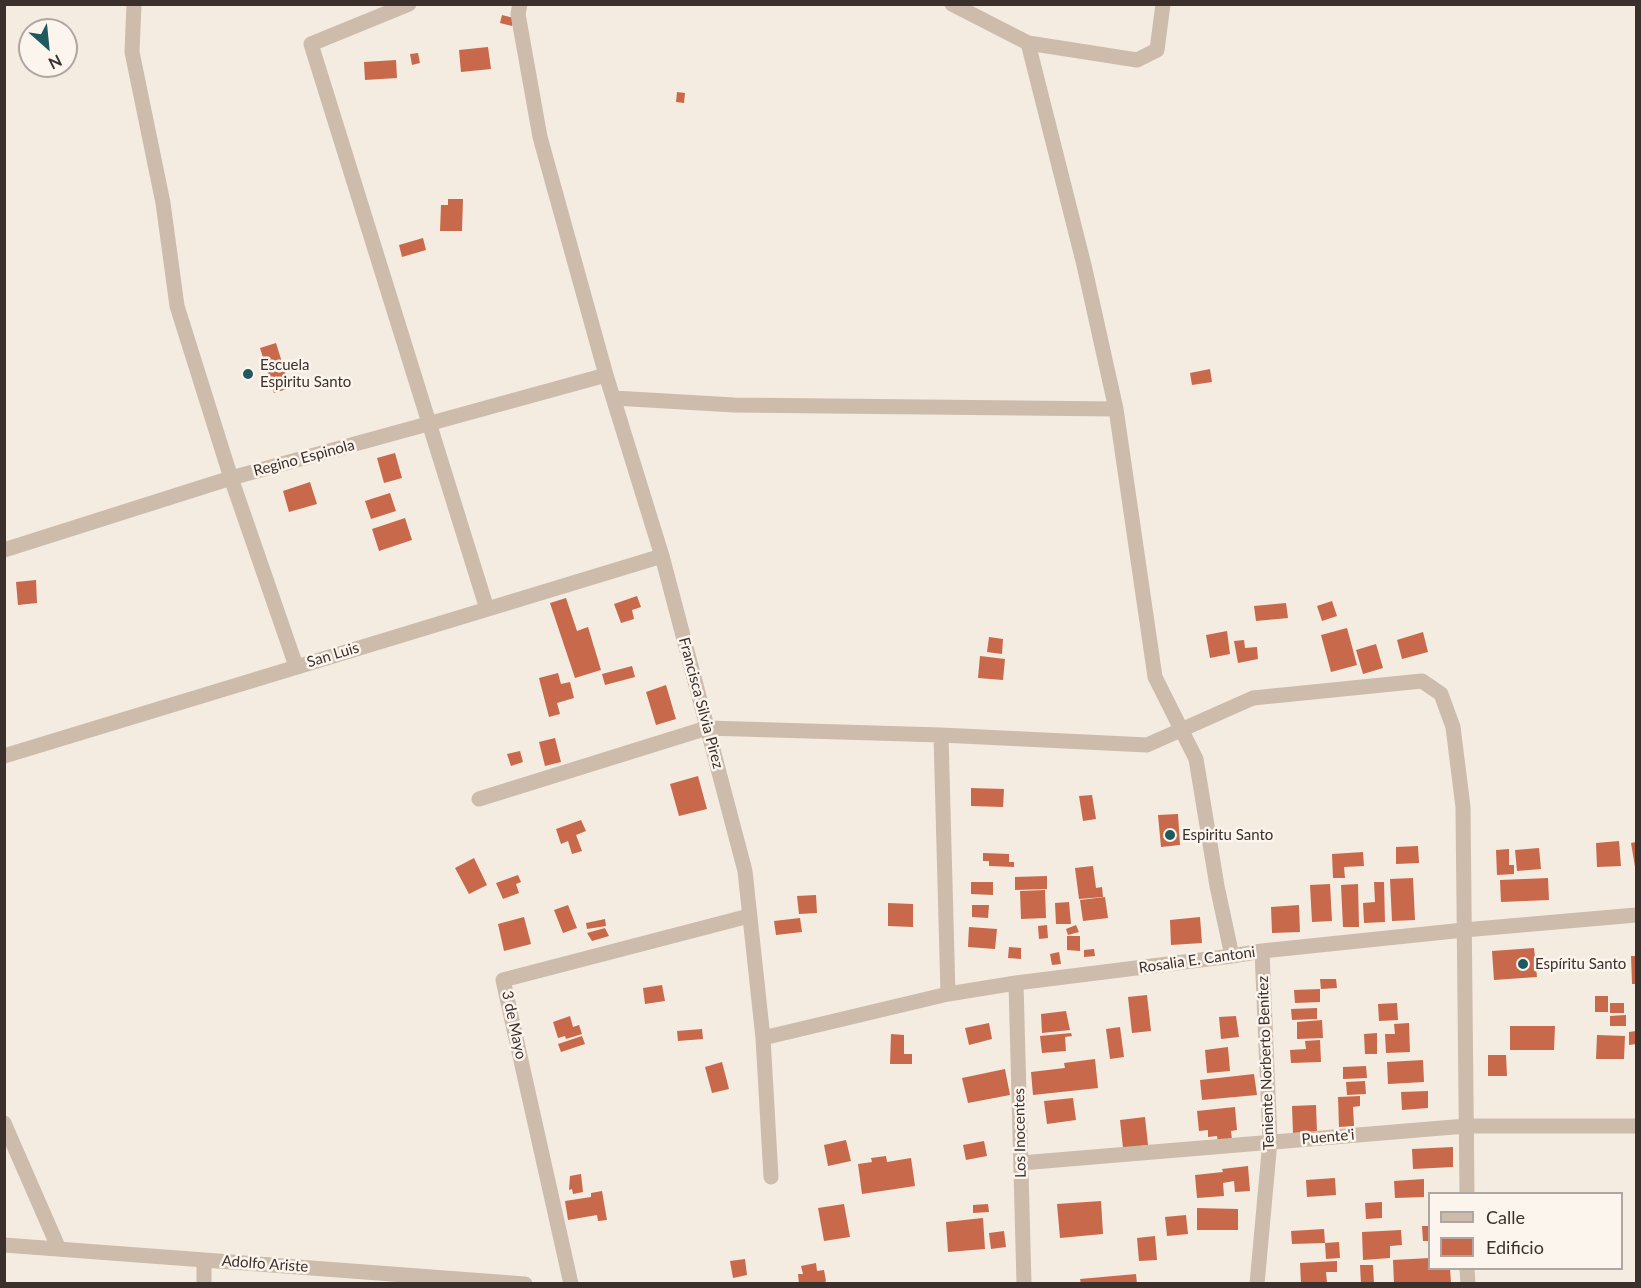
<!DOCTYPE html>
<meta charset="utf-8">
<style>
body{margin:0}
#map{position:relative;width:1641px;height:1288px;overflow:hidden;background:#f4ebe1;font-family:Lato,sans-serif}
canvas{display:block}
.frame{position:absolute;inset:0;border:6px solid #3b302b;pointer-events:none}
.legend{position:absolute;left:1428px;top:1192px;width:195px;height:78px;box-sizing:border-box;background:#fbf5ee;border:2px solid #aea6a0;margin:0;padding:8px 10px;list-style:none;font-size:18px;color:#3b302b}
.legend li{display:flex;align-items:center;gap:12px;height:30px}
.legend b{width:30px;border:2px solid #aea6a0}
.north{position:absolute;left:18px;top:18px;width:60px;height:60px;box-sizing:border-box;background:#fbf5ee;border:2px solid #aea6a0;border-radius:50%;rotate:153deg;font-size:16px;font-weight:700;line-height:24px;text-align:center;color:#3b302b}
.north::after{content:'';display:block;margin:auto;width:21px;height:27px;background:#1f5a5e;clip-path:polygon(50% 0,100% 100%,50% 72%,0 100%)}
</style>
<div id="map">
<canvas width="1641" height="1288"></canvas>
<div class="frame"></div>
<ul class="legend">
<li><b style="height:8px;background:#cdbbac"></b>Calle</li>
<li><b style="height:16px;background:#c8694b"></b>Edificio</li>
</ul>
<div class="north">N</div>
</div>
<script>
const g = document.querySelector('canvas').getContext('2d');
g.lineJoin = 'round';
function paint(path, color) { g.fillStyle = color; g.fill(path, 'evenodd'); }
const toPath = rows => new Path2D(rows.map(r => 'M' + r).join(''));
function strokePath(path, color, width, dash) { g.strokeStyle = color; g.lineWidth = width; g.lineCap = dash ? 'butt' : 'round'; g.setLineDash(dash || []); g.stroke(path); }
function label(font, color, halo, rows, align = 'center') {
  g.font = font + ' Lato,sans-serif'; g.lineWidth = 5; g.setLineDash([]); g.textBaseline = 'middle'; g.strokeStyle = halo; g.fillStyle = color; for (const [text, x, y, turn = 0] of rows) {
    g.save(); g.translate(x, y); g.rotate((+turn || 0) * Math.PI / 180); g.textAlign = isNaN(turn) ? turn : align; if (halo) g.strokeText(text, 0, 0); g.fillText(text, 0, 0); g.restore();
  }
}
paint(toPath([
 [502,15,514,18,512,26,500,23],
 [488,47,491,69,461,72,459,50],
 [418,53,420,63,412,65,410,54],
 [396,60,397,78,365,80,364,62],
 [677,92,685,93,684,103,676,102],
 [448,199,463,199,462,231,440,231,441,205,448,205],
 [423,238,426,250,402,257,399,245],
 [276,343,290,388,274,393,260,348],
 [1210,369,1212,382,1192,385,1190,373],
 [395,453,402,478,384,483,377,458],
 [310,482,317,504,289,512,283,491],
 [390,493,396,511,371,519,365,501],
 [405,518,412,540,379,551,372,529],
 [36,580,37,603,18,605,16,582],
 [637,596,641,607,632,610,634,619,621,623,614,604],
 [566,598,577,631,588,627,601,670,575,678,550,603],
 [1332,601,1337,616,1322,621,1317,606],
 [1286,603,1288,618,1256,621,1254,606],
 [1347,628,1357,665,1331,672,1321,635],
 [1227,631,1230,654,1210,658,1206,635],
 [1423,632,1428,652,1402,659,1397,640],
 [989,637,1003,639,1002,654,987,652],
 [1244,640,1245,648,1257,647,1258,659,1238,663,1234,641],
 [1376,644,1383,668,1363,674,1356,650],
 [980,656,1005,659,1003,680,978,678],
 [632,666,635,677,605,685,602,674],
 [558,673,561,684,570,682,574,698,557,703,560,714,549,717,539,678],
 [666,685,676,719,656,725,646,692],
 [555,738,561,762,545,766,539,742],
 [520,751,523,762,511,766,507,754],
 [698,776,707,809,679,816,670,784],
 [971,788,1004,789,1003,807,971,806],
 [1092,795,1096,819,1083,821,1079,796],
 [1178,814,1180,845,1161,847,1158,815],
 [581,820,586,831,576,835,582,851,572,854,568,841,561,844,556,829],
 [1619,841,1621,866,1597,867,1596,843],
 [1636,842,1636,867,1635,867,1631,843],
 [1418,846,1419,863,1396,864,1396,847],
 [1539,848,1541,869,1517,871,1515,850],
 [1509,849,1509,865,1514,865,1514,874,1497,875,1496,850],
 [1363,852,1364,866,1344,867,1345,878,1333,878,1332,854],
 [983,853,1009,854,1009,862,1014,862,1014,867,989,866,989,861,983,861],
 [474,858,487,885,469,894,455,868],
 [1093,866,1096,888,1102,887,1103,897,1079,899,1075,868],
 [518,875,521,882,516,884,519,893,503,899,496,883],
 [1047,876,1047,889,1015,890,1015,877],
 [1413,878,1415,920,1392,921,1390,879],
 [1548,878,1549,900,1501,902,1500,880],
 [971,882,993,882,993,895,971,894],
 [1374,882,1384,882,1385,922,1364,923,1363,903,1375,902],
 [1330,884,1332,921,1312,922,1310,885],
 [1358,884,1359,927,1343,927,1341,885],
 [1045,890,1046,918,1021,919,1020,891],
 [816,895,817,913,799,914,797,896],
 [1105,897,1108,918,1083,921,1080,900],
 [1069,902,1071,924,1056,924,1055,903],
 [888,903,913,904,913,927,888,926],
 [568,905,577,928,563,933,554,910],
 [972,905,989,905,988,918,972,917],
 [1299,905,1300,932,1272,933,1271,907],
 [524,917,531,944,504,951,498,924],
 [1200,917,1202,943,1171,945,1170,920],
 [800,918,802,932,776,935,774,921],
 [605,919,606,926,587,929,586,923],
 [1047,925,1048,938,1039,939,1038,926],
 [1076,925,1079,932,1068,935,1066,929],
 [969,927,997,929,995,949,968,947],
 [605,928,609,936,592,941,587,933],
 [1067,936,1080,936,1080,951,1067,950],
 [1009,947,1021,948,1021,959,1008,958],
 [1534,948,1537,977,1494,980,1492,951],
 [1094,949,1095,956,1084,957,1084,950],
 [1059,952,1061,964,1052,965,1050,954],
 [1631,956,1636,956,1636,984,1632,984],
 [1320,979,1336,979,1337,988,1321,989],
 [662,985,665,1001,645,1004,643,988],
 [1320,989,1320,1002,1295,1003,1294,990],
 [1147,995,1151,1031,1132,1033,1128,997],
 [1595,996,1608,996,1608,1012,1595,1012],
 [1397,1003,1398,1020,1379,1021,1378,1004],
 [1610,1003,1624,1003,1624,1013,1610,1013],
 [1317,1008,1317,1019,1292,1020,1291,1009],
 [1066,1011,1070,1030,1042,1033,1041,1014],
 [1626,1015,1626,1026,1610,1026,1610,1016],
 [570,1016,573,1027,579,1025,582,1034,566,1039,565,1036,558,1038,553,1022],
 [1236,1016,1239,1037,1221,1039,1219,1017],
 [1322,1020,1323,1038,1297,1039,1297,1022],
 [989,1023,992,1039,969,1045,965,1028],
 [1409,1023,1410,1052,1386,1053,1385,1034,1395,1034,1394,1024],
 [1510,1026,1555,1026,1554,1050,1510,1050],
 [1120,1027,1124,1057,1110,1059,1106,1029],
 [702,1029,703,1039,678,1041,677,1031],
 [1636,1031,1636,1044,1629,1045,1629,1032],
 [1071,1033,1072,1036,1065,1037,1066,1051,1042,1053,1040,1036],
 [1377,1033,1377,1054,1365,1054,1364,1034],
 [891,1034,904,1035,904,1054,912,1054,912,1064,890,1064],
 [1597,1035,1625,1036,1624,1059,1596,1059],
 [582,1036,585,1044,561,1052,558,1044],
 [1320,1040,1321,1062,1291,1063,1290,1050,1306,1049,1305,1041],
 [1228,1047,1230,1071,1207,1073,1205,1050],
 [1488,1055,1506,1055,1507,1076,1488,1076],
 [1095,1059,1098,1088,1033,1095,1031,1072,1065,1068,1064,1063],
 [1423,1060,1424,1082,1388,1084,1387,1062],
 [722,1062,729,1089,712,1093,705,1067],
 [1366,1066,1367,1078,1343,1079,1343,1067],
 [1005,1069,1010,1095,968,1103,962,1078],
 [1254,1074,1257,1095,1202,1100,1200,1080],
 [1365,1081,1366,1094,1347,1095,1346,1082],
 [1428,1091,1428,1108,1402,1110,1401,1092],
 [1360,1096,1360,1106,1353,1107,1354,1126,1339,1127,1338,1097],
 [1073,1098,1076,1120,1047,1124,1044,1101],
 [1316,1105,1317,1132,1293,1133,1292,1106],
 [1235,1107,1237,1130,1231,1131,1232,1140,1218,1142,1217,1136,1208,1137,1208,1130,1199,1131,1197,1111],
 [1145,1117,1148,1145,1123,1148,1120,1120],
 [846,1140,851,1161,828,1166,824,1145],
 [984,1141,987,1156,966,1160,963,1145],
 [1453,1147,1453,1167,1413,1169,1412,1149],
 [886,1156,887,1162,911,1158,915,1186,862,1194,858,1164,872,1162,871,1158],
 [1248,1166,1250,1191,1235,1192,1234,1181,1223,1183,1224,1196,1197,1198,1195,1175,1223,1172,1222,1169],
 [581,1174,583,1192,573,1194,572,1189,569,1190,570,1176],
 [1335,1178,1336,1195,1307,1197,1306,1180],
 [1424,1179,1424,1197,1395,1198,1394,1181],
 [602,1191,607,1220,598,1221,597,1215,568,1220,565,1201,591,1197,591,1193],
 [1101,1201,1103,1234,1060,1238,1057,1204],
 [1382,1202,1382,1218,1366,1219,1365,1203],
 [844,1204,850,1237,824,1241,818,1208],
 [988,1204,989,1212,973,1213,973,1205],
 [1197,1208,1238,1209,1238,1230,1197,1230],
 [1186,1215,1188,1234,1167,1236,1165,1217],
 [983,1218,985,1249,948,1252,946,1222],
 [1422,1226,1430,1226,1430,1241,1423,1241],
 [1324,1229,1325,1243,1292,1244,1291,1231],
 [1401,1230,1402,1245,1390,1246,1390,1258,1363,1260,1362,1232],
 [1004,1231,1006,1247,991,1249,989,1233],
 [1155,1236,1157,1260,1139,1261,1137,1238],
 [1339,1242,1340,1258,1326,1259,1325,1243],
 [1430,1258,1430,1268,1450,1268,1451,1284,1394,1284,1393,1260],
 [745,1259,747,1275,733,1278,730,1261],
 [1337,1261,1337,1272,1326,1272,1327,1283,1301,1284,1300,1263],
 [816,1263,817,1271,824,1270,826,1281,822,1284,799,1284,798,1274,803,1274,801,1266],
 [1360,1265,1373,1265,1374,1284,1361,1284],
 [1136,1274,1137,1284,1081,1284,1080,1279]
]), '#c8694b');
strokePath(toPath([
 [134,4,132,52,163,203,177,306,231,478,296,666],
 [409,4,311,44,487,609],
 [520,4,518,14,540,137,606,375,662,556,745,871,763,1038,771,1177],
 [952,4,1028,43],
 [1163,4,1157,50,1137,60,1028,43,1084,265,1116,409,1155,677,1196,759,1217,886,1232,956],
 [614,398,734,405,1116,409],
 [4,550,231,478,606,375],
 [941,735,948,994],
 [4,756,662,556],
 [479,799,707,728,941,735,1147,745,1253,698,1422,681,1441,694,1453,727,1463,807,1467,1194],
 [1016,983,1024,1284],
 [763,1038,948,994,1016,983,1232,956,1262,951,1464,930,1636,915],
 [4,1123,59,1249],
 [1021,1163,1466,1126,1636,1126],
 [4,1245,525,1284],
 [204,1260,204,1284],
 [1467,1268,1468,1284],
 [571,1284,503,980,749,916],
 [1257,1284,1270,1141,1262,951]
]), '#cdbbac', 15);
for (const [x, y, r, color] of [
 [248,374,6,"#1f5a5e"],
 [1170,835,6,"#1f5a5e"],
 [1523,964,6,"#1f5a5e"]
]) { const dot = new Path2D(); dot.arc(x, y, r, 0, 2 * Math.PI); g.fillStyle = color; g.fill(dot); strokePath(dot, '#fbf5ee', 2); }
label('15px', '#3b302b', '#fbf5ee', [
 ["Escuela",260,365],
 ["Espiritu Santo",260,382],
 ["Espiritu Santo",1182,835],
 ["Espíritu Santo",1535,964]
], 'left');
label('15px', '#3b302b', '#fbf5ee', [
 ["Regino Espinola",304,458,-15],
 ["San Luis",333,655,-17],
 ["Francisca Silvia Pirez",701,703,75],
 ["Rosalia E. Cantoni",1197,960,-8],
 ["3 de Mayo",514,1025,78],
 ["Teniente Norberto Benítez",1266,1063,-92],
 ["Los Inocentes",1020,1133,-91],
 ["Puente'i",1328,1137,-5],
 ["Adolfo Ariste",265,1264,4]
]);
</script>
